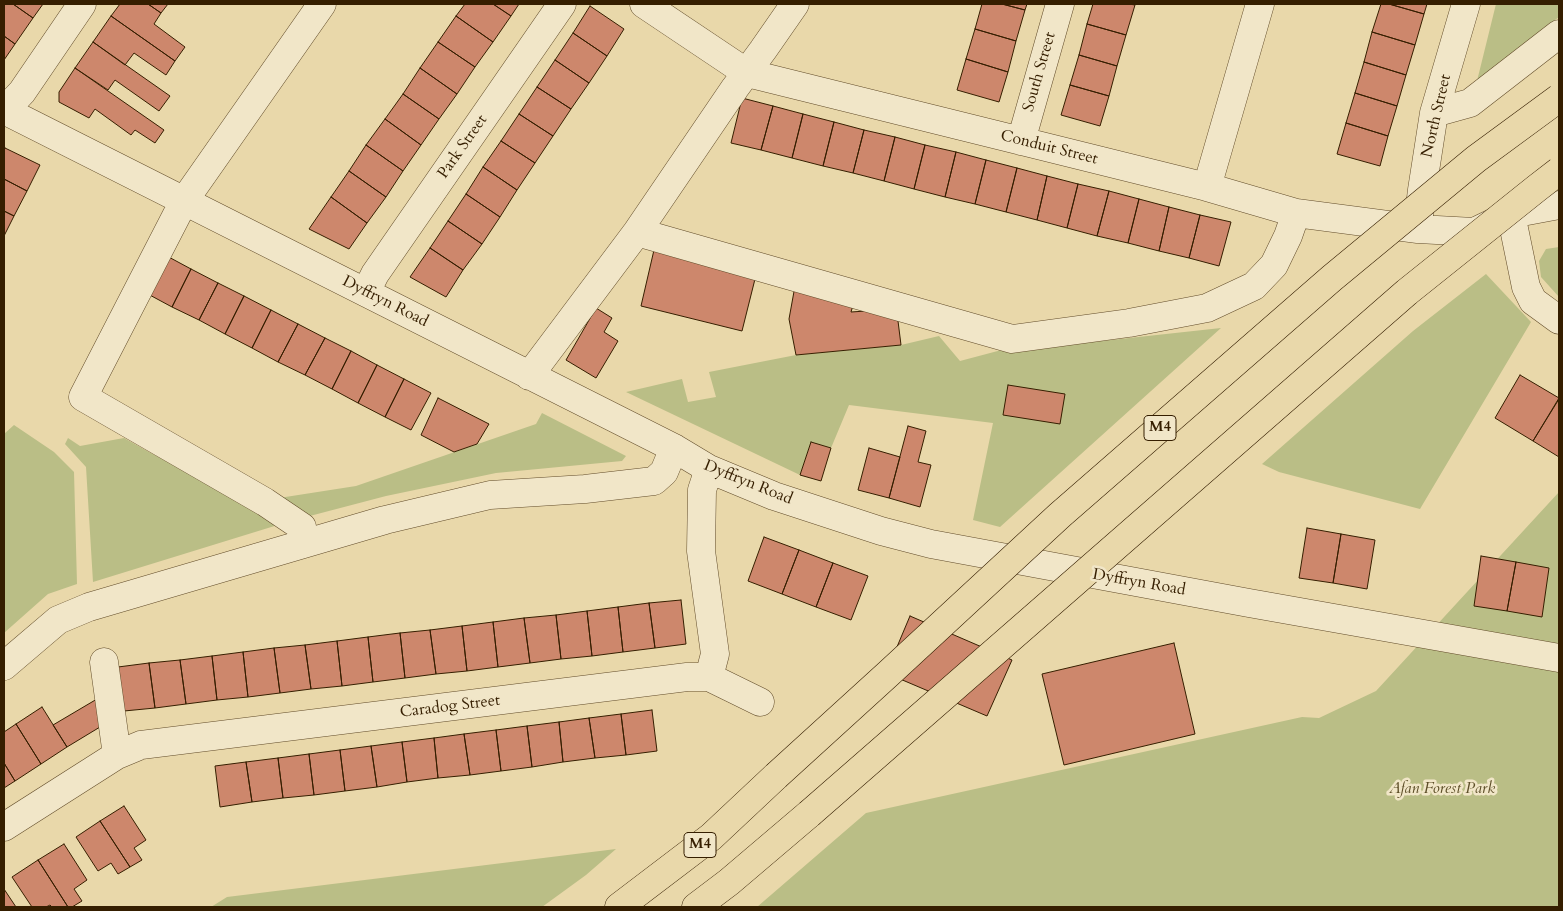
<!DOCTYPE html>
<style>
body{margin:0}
#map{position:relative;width:1563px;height:911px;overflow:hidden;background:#e9d8aa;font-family:Cardo,serif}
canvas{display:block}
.frame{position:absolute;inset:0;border:5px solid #351e00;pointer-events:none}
</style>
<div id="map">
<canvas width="1563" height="911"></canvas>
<div class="frame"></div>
</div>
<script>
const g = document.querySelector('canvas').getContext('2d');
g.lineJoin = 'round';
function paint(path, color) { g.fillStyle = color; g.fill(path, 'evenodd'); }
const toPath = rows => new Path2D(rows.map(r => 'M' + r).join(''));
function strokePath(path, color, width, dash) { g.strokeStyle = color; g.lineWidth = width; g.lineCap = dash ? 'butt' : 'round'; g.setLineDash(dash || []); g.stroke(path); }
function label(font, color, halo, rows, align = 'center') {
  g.font = font + ' Cardo,serif'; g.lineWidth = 5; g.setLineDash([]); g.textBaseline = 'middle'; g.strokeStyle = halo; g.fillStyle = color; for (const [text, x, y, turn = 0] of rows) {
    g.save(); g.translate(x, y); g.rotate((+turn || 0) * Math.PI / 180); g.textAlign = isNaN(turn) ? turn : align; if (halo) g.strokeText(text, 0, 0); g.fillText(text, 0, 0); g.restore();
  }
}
paint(toPath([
 [1496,4,1559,4,1559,17,1477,81],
 [1559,247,1559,297,1541,277,1539,261,1546,249],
 [1486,274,1531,322,1420,509,1279,472,1262,464,1413,331],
 [1221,328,1000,527,973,520,993,423,849,405,831,448,811,442,800,475,626,392,682,379,688,402,716,397,709,372,796,355,901,345,939,336,960,361,1009,348,1065,345],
 [542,413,626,456,622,461,496,473,386,496,306,517,279,498,356,486,536,424],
 [14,425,54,452,74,472,77,584,48,594,4,633,4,434],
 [68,438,80,446,124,438,149,452,258,509,281,524,93,582,86,467,65,444],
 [1559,492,1559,907,757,907,866,813,1302,717,1319,718,1376,691],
 [616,849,586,875,542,907,211,907,227,897]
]), '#babe86');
const building = toPath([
 [4,4,13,4,33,18,15,44,4,36,4,4],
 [13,4,43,4,33,18,13,4],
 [120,4,148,4,161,13,154,24,185,47,175,61,111,16,120,4],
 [148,4,168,4,161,13,148,4],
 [465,4,493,4,511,16,493,42,456,16,465,4],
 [493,4,519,4,511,16,493,4],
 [982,4,1002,4,1025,10,1016,41,975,29,982,4],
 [1002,4,1027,4,1025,10,1002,4],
 [1093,4,1129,4,1135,5,1126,35,1087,24,1093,4],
 [1381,4,1389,4,1424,14,1415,45,1372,32,1381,4],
 [1389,4,1427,4,1424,14,1389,4],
 [590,6,624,29,607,56,573,33,590,6],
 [111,16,175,61,166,75,134,53,125,65,93,42,111,16],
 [456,16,493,42,475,67,438,42,456,16],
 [1087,24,1126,35,1117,66,1079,55,1087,24],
 [975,29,1016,41,1008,72,966,59,975,29],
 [1372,32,1415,45,1406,75,1364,62,1372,32],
 [573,33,607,56,589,83,555,60,573,33],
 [4,36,15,44,4,60,4,36],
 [93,42,170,96,159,111,115,80,108,90,75,68,93,42],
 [438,42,475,67,457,94,420,68,438,42],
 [1079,55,1117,66,1109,96,1070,85,1079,55],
 [966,59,1008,72,999,102,957,90,966,59],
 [555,60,589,83,571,109,537,87,555,60],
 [1364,62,1406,75,1397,106,1355,93,1364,62],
 [75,68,164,130,155,143,135,130,131,135,95,109,89,118,59,102,59,92,75,68],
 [420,68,457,94,439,119,403,94,420,68],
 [1070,85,1109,96,1100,126,1061,115,1070,85],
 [537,87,571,109,553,136,519,114,537,87],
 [1355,93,1397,106,1388,136,1346,123,1355,93],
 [403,94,439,119,421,145,385,119,403,94],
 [742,98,773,106,761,150,731,143,742,98],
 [773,106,803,114,792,158,761,150,773,106],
 [519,114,553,136,535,163,501,141,519,114],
 [803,114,834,122,823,166,792,158,803,114],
 [385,119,421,145,403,171,366,145,385,119],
 [834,122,864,130,853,173,823,166,834,122],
 [1346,123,1388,136,1380,166,1337,154,1346,123],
 [864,130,895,137,884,181,853,173,864,130],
 [895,137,925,145,914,189,884,181,895,137],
 [501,141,535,163,517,190,483,167,501,141],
 [366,145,403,171,386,197,349,171,366,145],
 [925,145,956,152,945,197,914,189,925,145],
 [5,148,40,165,27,191,4,179,4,151,5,148],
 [956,152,986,160,975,204,945,197,956,152],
 [986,160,1017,168,1006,212,975,204,986,160],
 [483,167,517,190,500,217,466,194,483,167],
 [1017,168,1047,176,1037,220,1006,212,1017,168],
 [349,171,386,197,367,223,331,197,349,171],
 [1047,176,1078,184,1067,228,1037,220,1047,176],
 [4,179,27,191,14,216,4,211,4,179],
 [1078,184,1109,191,1097,236,1067,228,1078,184],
 [1109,191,1139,199,1128,243,1097,236,1109,191],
 [466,194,500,217,482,244,448,221,466,194],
 [331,197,367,223,349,249,309,229,331,197],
 [1139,199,1169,207,1159,251,1128,243,1139,199],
 [1169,207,1200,215,1189,258,1159,251,1169,207],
 [4,211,14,216,4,236,4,211],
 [1200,215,1231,222,1219,266,1189,258,1200,215],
 [448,221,482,244,463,270,430,248,448,221],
 [430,248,463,270,446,297,410,277,430,248],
 [654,250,756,275,742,331,641,306,654,250],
 [165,255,191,269,172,307,146,293,165,255],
 [191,269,218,283,199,320,172,307,191,269],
 [218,283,244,296,225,334,199,320,218,283],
 [795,286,854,302,851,312,881,310,897,313,901,345,796,355,789,319,795,286],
 [244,296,271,310,252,348,225,334,244,296],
 [596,308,612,318,604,332,618,341,596,378,566,360,596,308],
 [271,310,298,324,278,362,252,348,271,310],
 [298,324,325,338,305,375,278,362,298,324],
 [325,338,351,351,332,389,305,375,325,338],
 [351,351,377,365,358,403,332,389,351,351],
 [377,365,404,379,385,417,358,403,377,365],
 [1520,375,1559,398,1533,441,1495,418,1520,375],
 [404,379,431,393,411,430,385,417,404,379],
 [1008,385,1065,394,1060,424,1003,415,1008,385],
 [438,398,489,424,477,444,454,452,421,435,438,398],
 [1559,399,1559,457,1533,441,1559,399],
 [908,426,926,431,918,462,931,465,920,507,889,498,908,426],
 [811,442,831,448,821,481,800,475,811,442],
 [869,448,900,457,889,498,858,490,869,448],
 [1307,528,1341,534,1333,583,1299,578,1307,528],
 [1341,534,1375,540,1367,589,1333,583,1341,534],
 [764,537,799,550,782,594,748,581,764,537],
 [799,550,833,563,816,607,782,594,799,550],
 [1481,556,1516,562,1507,611,1474,606,1481,556],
 [1516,562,1549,568,1542,617,1507,611,1516,562],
 [833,563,868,576,851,620,816,607,833,563],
 [681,600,686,644,655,648,649,603,681,600],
 [649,603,655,648,623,652,618,607,649,603],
 [618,607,623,652,592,656,587,611,618,607],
 [587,611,592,656,561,659,556,615,587,611],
 [556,615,561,659,530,663,524,618,556,615],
 [910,616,1012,660,987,716,886,673,910,616],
 [524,618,530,663,498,667,493,622,524,618],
 [493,622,498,667,467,671,462,626,493,622],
 [462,626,467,671,436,674,430,630,462,626],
 [430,630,436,674,405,678,400,633,430,630],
 [400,633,405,678,373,682,368,637,400,633],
 [368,637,373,682,342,686,337,641,368,637],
 [337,641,342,686,311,689,305,645,337,641],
 [1174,643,1195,734,1064,765,1042,674,1174,643],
 [305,645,311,689,280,693,274,648,305,645],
 [274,648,280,693,248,697,243,652,274,648],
 [243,652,248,697,217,700,212,656,243,652],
 [212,656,217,700,186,704,180,660,212,656],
 [180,660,186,704,155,708,149,663,180,660],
 [149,663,155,708,124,711,118,667,149,663],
 [97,699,100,727,67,747,53,725,97,699],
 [42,707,67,747,41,764,16,724,42,707],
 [652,710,657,751,626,755,621,714,652,710],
 [621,714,626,755,595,758,589,718,621,714],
 [589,718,595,758,563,762,559,722,589,718],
 [559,722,563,762,532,767,527,726,559,722],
 [16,724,41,764,15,781,4,763,4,732,16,724],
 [527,726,532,767,501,771,496,730,527,726],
 [496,730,501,771,470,775,464,734,496,730],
 [464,734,470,775,438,778,434,738,464,734],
 [434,738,438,778,407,782,402,742,434,738],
 [402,742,407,782,377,787,371,746,402,742],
 [371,746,377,787,345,791,340,750,371,746],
 [340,750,345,791,314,795,309,754,340,750],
 [309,754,314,795,283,798,278,758,309,754],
 [278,758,283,798,252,802,246,762,278,758],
 [246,762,252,802,220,807,215,766,246,762],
 [4,763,15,781,4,788,4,763],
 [124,806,146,840,134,848,142,860,130,867,100,821,124,806],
 [100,821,130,867,118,874,111,863,98,871,76,837,100,821],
 [64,844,87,880,74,889,82,901,72,907,68,907,38,860,64,844],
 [38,860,68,907,52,907,50,905,46,907,32,907,12,877,38,860],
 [4,889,16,907,4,907,4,889]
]);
paint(building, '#cd876c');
strokePath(building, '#351e00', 1);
const minor = toPath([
 [644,4,747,73,1207,187,1296,213,1418,229,1474,232,1511,214,1559,205],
 [4,110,674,448,709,469,774,496,881,531,931,544,1249,603,1559,658],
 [4,111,22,92,82,4],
 [1434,113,1470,103,1559,34],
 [1021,141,1060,4],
 [1207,187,1260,4],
 [1511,214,1526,287,1533,301,1559,320],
 [1418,223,1422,190,1434,113,1466,4],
 [637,232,1012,339,1129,323,1207,308,1254,286,1274,265,1288,236,1296,213],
 [366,292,375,274,562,4],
 [529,376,637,232,735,88,763,50,795,4],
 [302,527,265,502,83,397,184,201,322,4],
 [104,662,117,755],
 [4,666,58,620,89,607,385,520,490,495,585,489,654,481,664,472,674,448],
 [709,677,760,702],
 [4,827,117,755,141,745,687,677,709,677,715,654,701,551,702,490,709,469]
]);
const highway = toPath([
 [619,907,711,837,776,776],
 [696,907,729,882,809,814]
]);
strokePath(minor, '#624c2a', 29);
strokePath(highway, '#351e00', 29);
strokePath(minor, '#f1e6c8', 28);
strokePath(highway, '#e9d8aa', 28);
const highwayBridge = toPath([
 [776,776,888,674,1060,515,1332,278,1476,159,1559,98],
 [809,814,1407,292,1537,188,1559,171]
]);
strokePath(highwayBridge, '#351e00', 29, []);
strokePath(highwayBridge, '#e9d8aa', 28);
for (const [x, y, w] of [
 [1160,428,32],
 [700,845,32]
]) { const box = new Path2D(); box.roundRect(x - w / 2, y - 12.5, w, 25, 4); g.fillStyle = '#f1e6c8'; g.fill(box); strokePath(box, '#351e00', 1); }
label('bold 15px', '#351e00', null, [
 ["M4",1160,428],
 ["M4",700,845]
]);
label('16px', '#351e00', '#f1e6c8', [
 ["South Street",1040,72,-74],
 ["North Street",1437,116,-77],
 ["Park Street",463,147,-55],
 ["Conduit Street",1049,148,14],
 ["Dyffryn Road",385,302,27],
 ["Dyffryn Road",748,483,22],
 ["Dyffryn Road",1139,583,10],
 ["Caradog Street",450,707,-7]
]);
label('italic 16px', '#5d4e28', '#f1e6c8', [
 ["Afan Forest Park",1442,789]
]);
</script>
